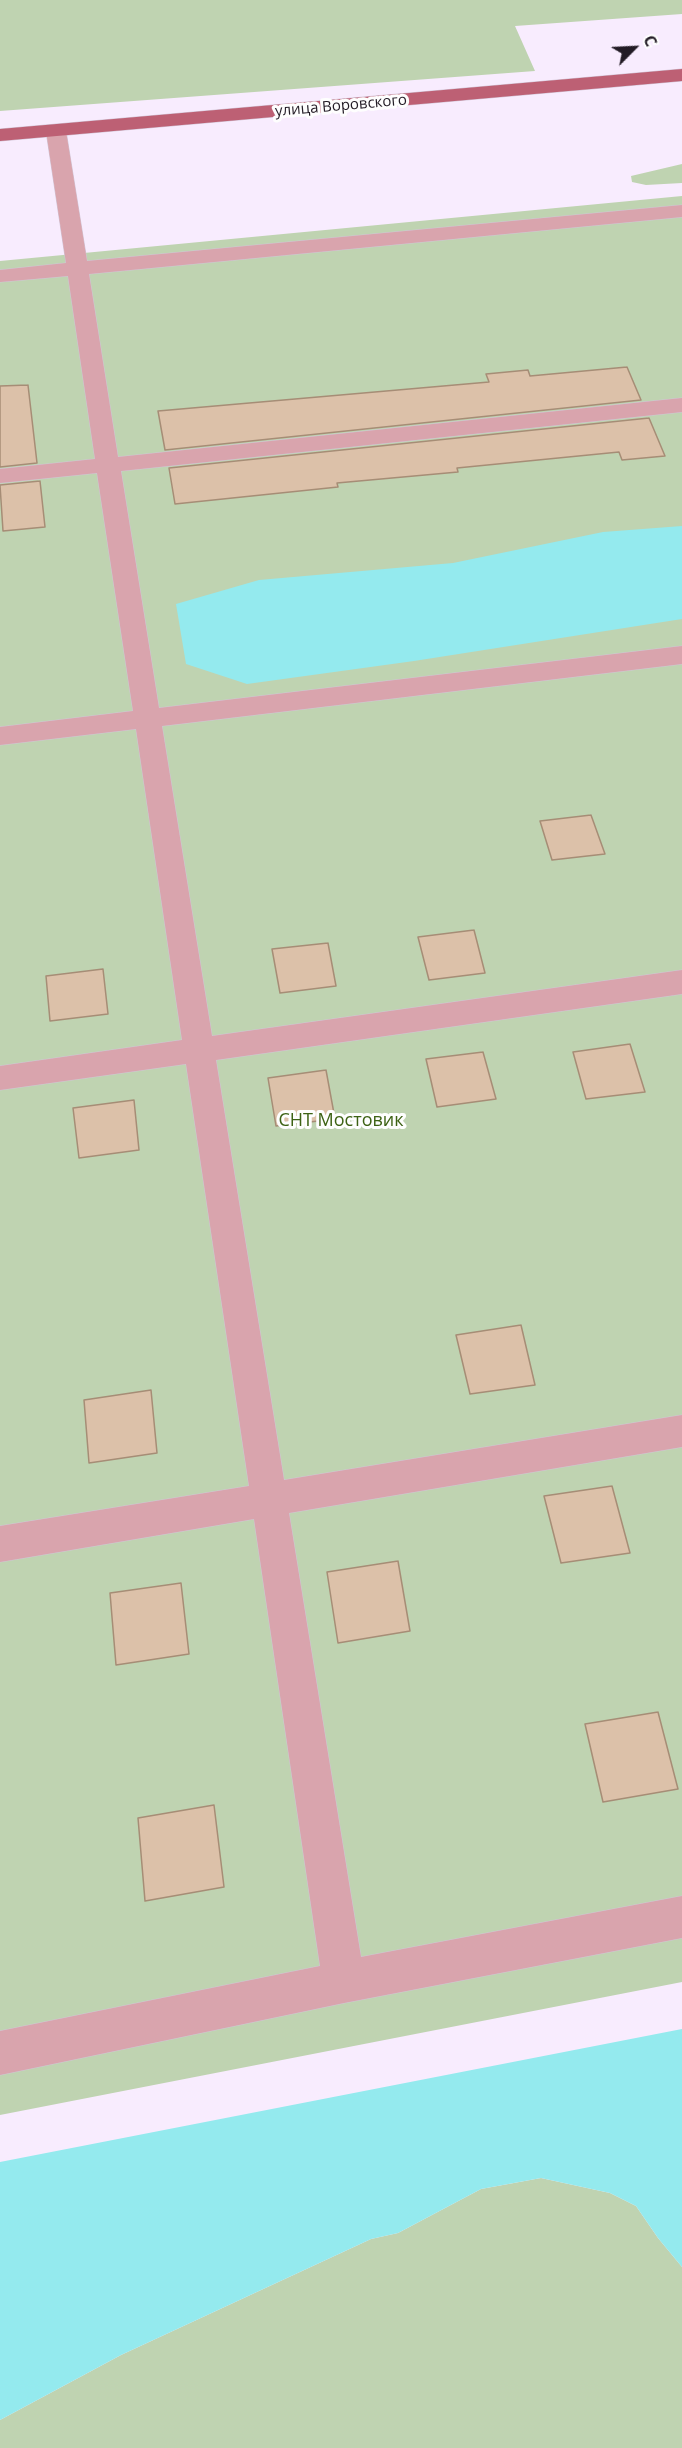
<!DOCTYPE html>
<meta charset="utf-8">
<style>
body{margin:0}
#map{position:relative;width:682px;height:2448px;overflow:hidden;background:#f8ecfe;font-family:"Open Sans",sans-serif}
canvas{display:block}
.north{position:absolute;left:604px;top:18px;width:60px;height:60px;-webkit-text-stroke:4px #fefefe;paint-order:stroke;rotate:66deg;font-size:16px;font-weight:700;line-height:24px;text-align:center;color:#221b25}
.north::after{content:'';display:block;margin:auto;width:21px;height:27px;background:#221b25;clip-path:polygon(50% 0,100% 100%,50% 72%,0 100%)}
</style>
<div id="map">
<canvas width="682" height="2448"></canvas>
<div class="north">С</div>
</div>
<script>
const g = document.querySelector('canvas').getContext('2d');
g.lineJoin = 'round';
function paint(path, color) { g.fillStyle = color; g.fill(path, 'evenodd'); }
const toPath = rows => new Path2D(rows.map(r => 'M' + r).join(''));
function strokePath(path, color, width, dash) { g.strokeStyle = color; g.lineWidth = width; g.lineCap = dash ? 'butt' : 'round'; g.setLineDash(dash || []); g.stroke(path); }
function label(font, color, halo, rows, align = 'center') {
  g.font = font + ' "Open Sans",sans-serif'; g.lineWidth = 6; g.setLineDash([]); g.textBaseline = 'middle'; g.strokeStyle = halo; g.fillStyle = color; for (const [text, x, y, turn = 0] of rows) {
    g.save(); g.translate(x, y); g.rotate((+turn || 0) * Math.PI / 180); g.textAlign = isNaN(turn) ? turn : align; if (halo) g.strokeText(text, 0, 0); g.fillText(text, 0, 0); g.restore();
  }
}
paint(toPath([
 [0,0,682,0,682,14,515,26,535,71,0,111],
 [682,164,682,183,646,185,632,182,631,176],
 [682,196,682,1982,0,2115,0,261],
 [541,2178,610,2193,636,2206,658,2238,682,2267,682,2448,0,2448,0,2420,121,2355,371,2239,398,2233,481,2189]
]), '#bfd3b1');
paint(toPath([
 [682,526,682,619,414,661,247,684,186,664,176,604,259,580,453,563,603,532],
 [682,2029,682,2267,658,2238,636,2206,610,2193,541,2178,481,2189,398,2233,371,2239,121,2355,0,2420,0,2162]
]), '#94eaee');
const building = toPath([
 [627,367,641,400,165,450,158,411,489,382,486,374,528,370,530,376,627,367],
 [28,385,37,463,0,467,0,386,28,385],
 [649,418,665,456,622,460,619,452,457,468,458,472,337,483,338,487,175,504,169,468,649,418],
 [40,481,45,527,3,531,0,485,40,481],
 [591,815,605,854,552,860,540,821,591,815],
 [474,930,485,973,429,980,418,937,474,930],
 [328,943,336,986,280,993,272,949,328,943],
 [103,969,108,1014,50,1021,46,976,103,969],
 [630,1044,645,1092,586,1099,573,1052,630,1044],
 [483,1052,496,1099,437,1107,426,1059,483,1052],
 [326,1070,335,1119,276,1126,268,1078,326,1070],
 [134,1100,139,1150,79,1158,73,1108,134,1100],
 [521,1325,535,1385,470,1394,456,1335,521,1325],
 [151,1390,157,1453,89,1463,84,1400,151,1390],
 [612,1486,630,1553,561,1563,544,1496,612,1486],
 [398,1561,410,1631,338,1643,327,1572,398,1561],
 [181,1583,189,1654,116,1665,110,1593,181,1583],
 [658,1712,678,1789,603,1802,585,1724,658,1712],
 [214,1805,224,1887,145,1901,138,1818,214,1805]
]);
paint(building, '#dcc1a9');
strokePath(building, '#a68d76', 1.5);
const minor = toPath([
 [56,125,63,127,66,131,87,261,682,205,682,217,89,274,118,457,682,398,682,412,121,471,159,708,682,646,682,664,162,726,212,1036,682,970,682,994,216,1060,284,1480,682,1415,682,1447,289,1513,361,1957,682,1896,682,1938,344,2003,0,2075,0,2031,320,1966,254,1519,0,1562,0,1526,249,1486,186,1064,0,1090,0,1066,182,1040,136,729,0,745,0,727,133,711,97,473,0,483,0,469,95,459,68,276,0,282,0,270,66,263,46,131,49,127,56,125]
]);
const major = toPath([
 [682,69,682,81,0,141,0,129,682,69]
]);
strokePath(minor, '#d1c6d7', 1);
strokePath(major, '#d1c6d7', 1);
paint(minor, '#d9a4ad');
paint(major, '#bd6074');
label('15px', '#221b25', '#fefefe', [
 ["улица Воровского",341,106,-5]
]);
label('18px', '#3d6214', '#fefefe', [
 ["СНТ Мостовик",341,1121]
]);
</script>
